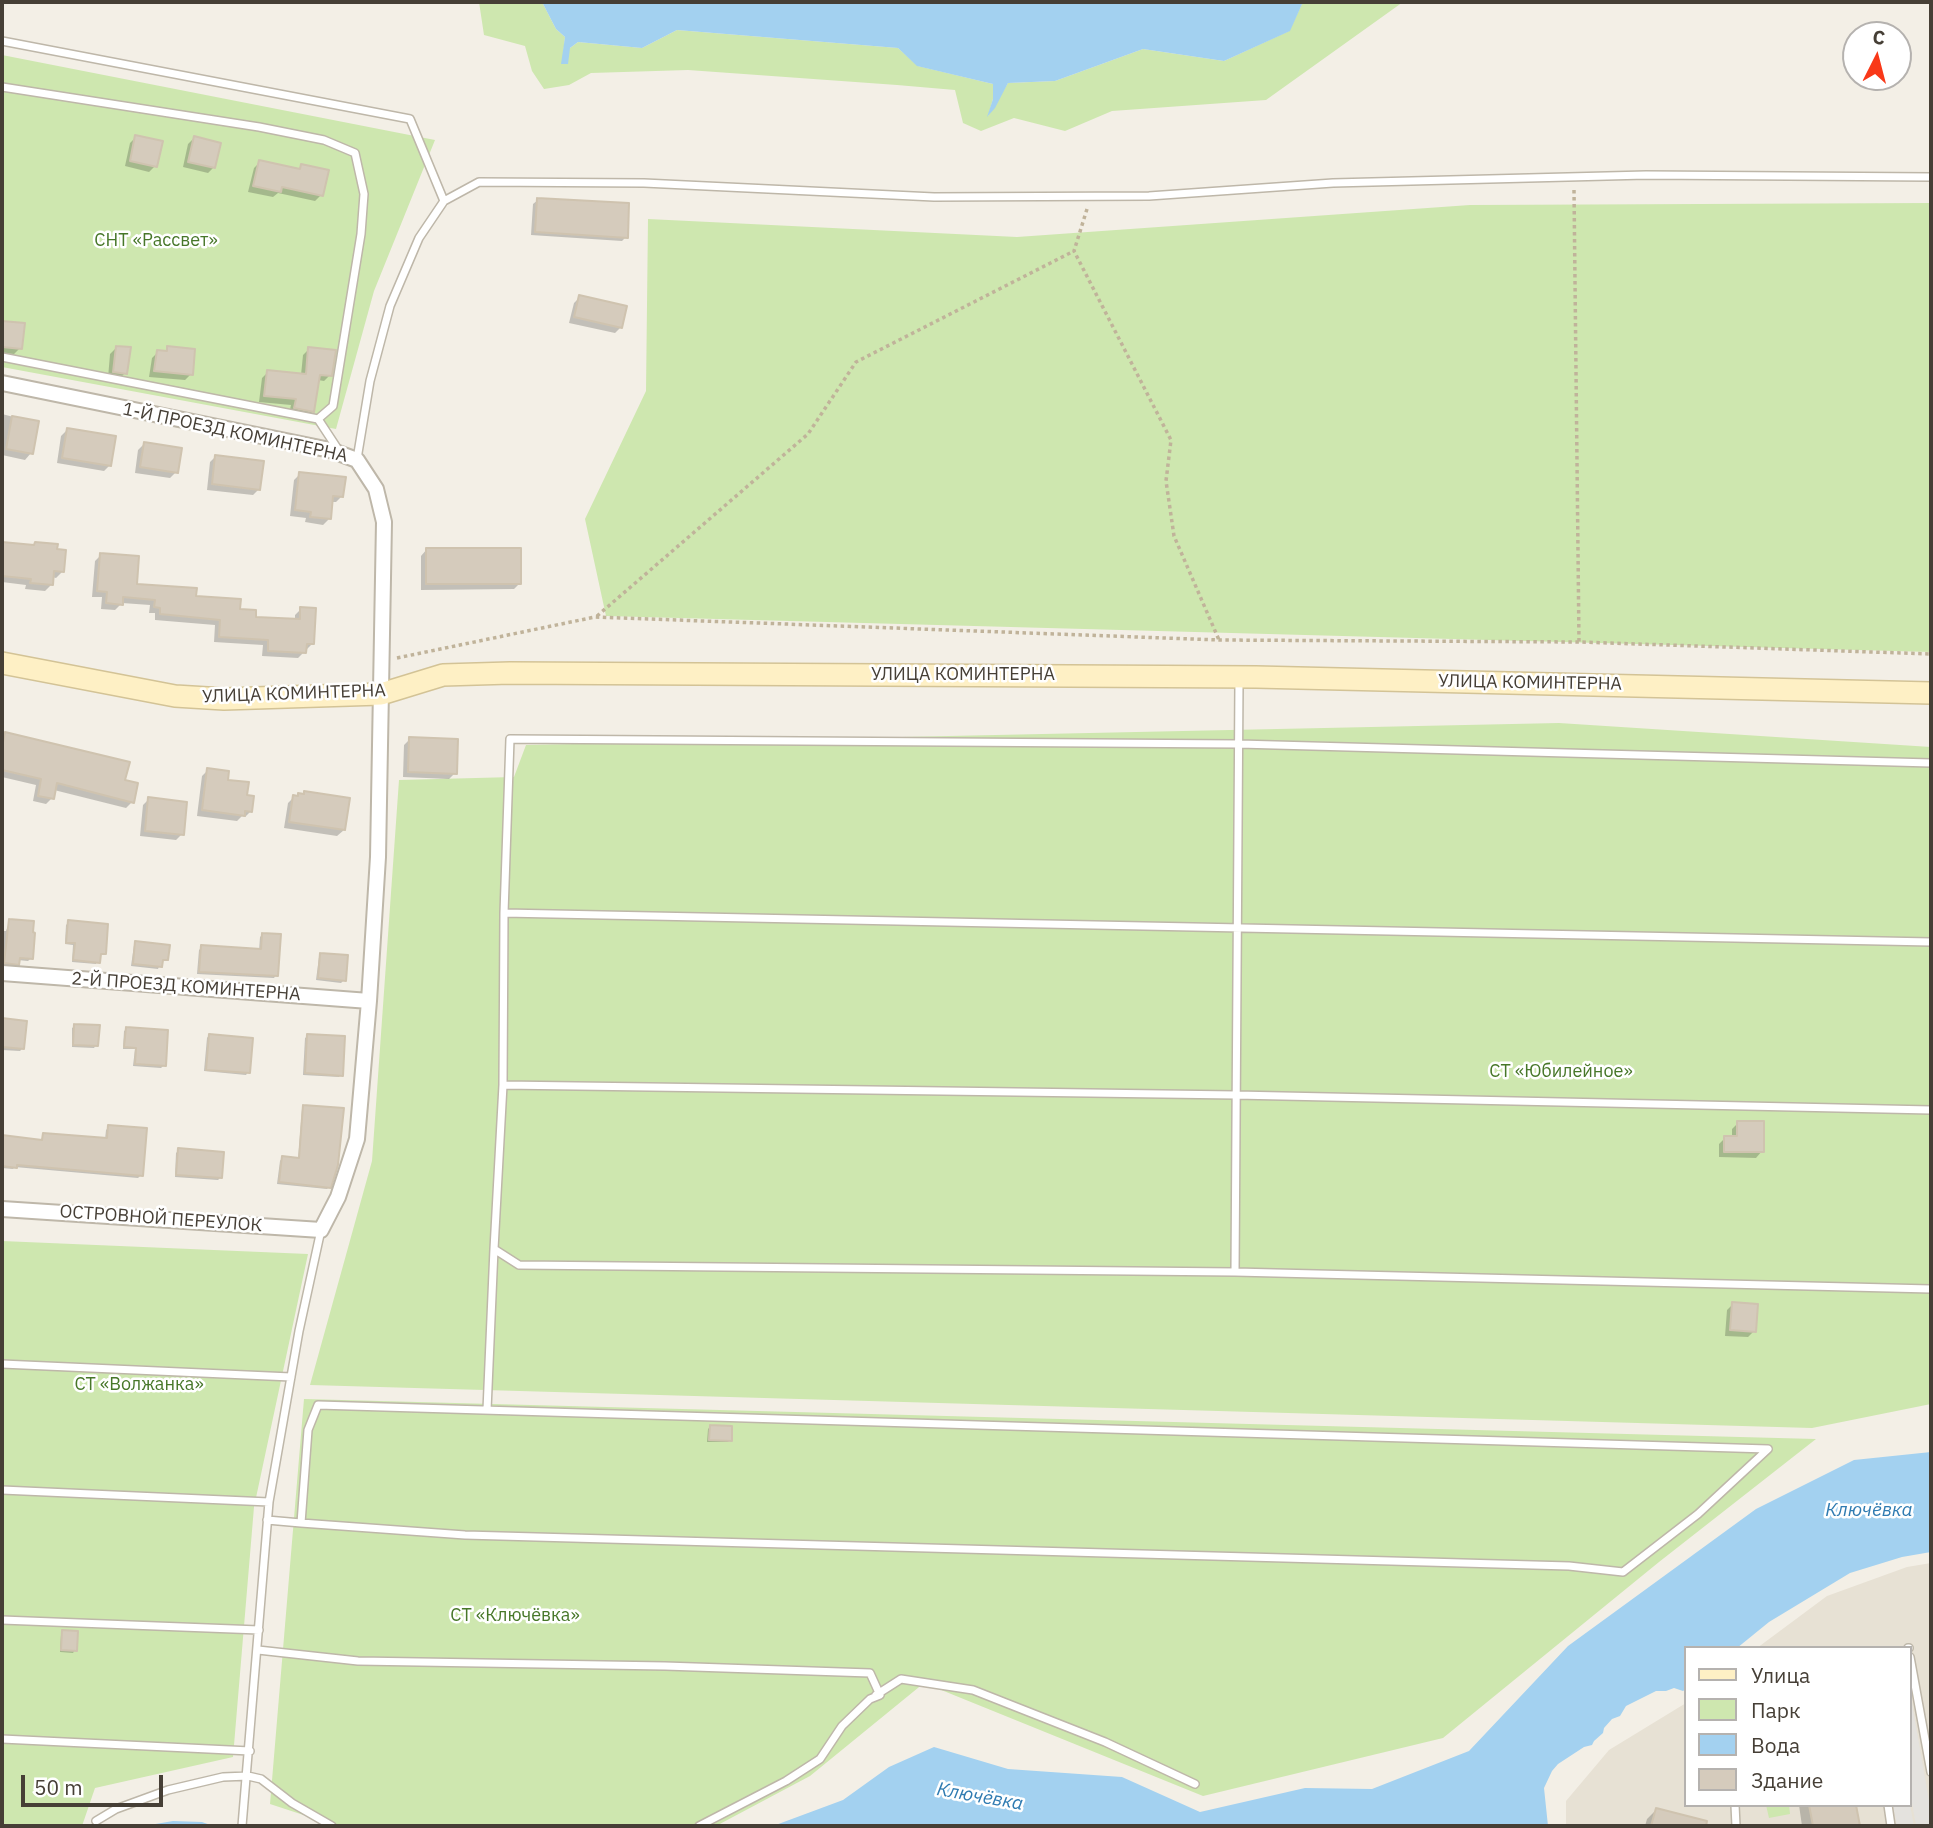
<!DOCTYPE html>
<meta charset="utf-8">
<style>
body{margin:0}
#map{position:relative;width:1933px;height:1828px;overflow:hidden;background:#f3efe6;font-family:"IBM Plex Sans",sans-serif}
canvas{display:block}
.frame{position:absolute;inset:0;border:4px solid #463f36;pointer-events:none}
.legend{position:absolute;left:1684px;top:1646px;width:228px;height:161px;box-sizing:border-box;background:#fff;border:2px solid #b5b2af;margin:0;padding:9px 12px;list-style:none;font-size:21px;color:#463f36}
.legend li{display:flex;align-items:center;gap:14px;height:35px}
.legend b{width:35px;border:2px solid #b5b2af}
.north{position:absolute;left:1842px;top:21px;width:70px;height:70px;box-sizing:border-box;background:#fff;border:2px solid #b5b2af;border-radius:50%;rotate:6deg;font-size:19px;font-weight:700;line-height:28px;text-align:center;color:#463f36}
.north::after{content:'';display:block;margin:auto;width:24px;height:32px;background:#f93818;clip-path:polygon(50% 0,100% 100%,50% 72%,0 100%)}
.scale{position:absolute;left:21px;top:1775px;width:142px;height:32px;box-sizing:border-box;border:4px solid #463f36;border-top:0;padding-left:9px;font-size:21px;line-height:24px;white-space:nowrap;color:#463f36;-webkit-text-stroke:5px #fff;paint-order:stroke}
</style>
<div id="map">
<canvas width="1933" height="1828"></canvas>
<div class="frame"></div>
<ul class="legend">
<li><b style="height:9px;background:#fef0c5"></b>Улица</li>
<li><b style="height:19px;background:#cee7af"></b>Парк</li>
<li><b style="height:19px;background:#a3d1f0"></b>Вода</li>
<li><b style="height:19px;background:#d5cbbc"></b>Здание</li>
</ul>
<div class="north">С</div>
<div class="scale">50 m</div>
</div>
<script>
const g = document.querySelector('canvas').getContext('2d');
g.lineJoin = 'round';
function paint(path, color) { g.fillStyle = color; g.fill(path, 'evenodd'); }
const toPath = rows => new Path2D(rows.map(r => 'M' + r).join(''));
function strokePath(path, color, width, dash) { g.strokeStyle = color; g.lineWidth = width; g.lineCap = dash ? 'butt' : 'round'; g.setLineDash(dash || []); g.stroke(path); }
function label(font, color, halo, rows, align = 'center') {
  g.font = font + ' "IBM Plex Sans",sans-serif'; g.lineWidth = 5; g.setLineDash([]); g.textBaseline = 'middle'; g.strokeStyle = halo; g.fillStyle = color; for (const [text, x, y, turn = 0] of rows) {
    g.save(); g.translate(x, y); g.rotate((+turn || 0) * Math.PI / 180); g.textAlign = isNaN(turn) ? turn : align; if (halo) g.strokeText(text, 0, 0); g.fillText(text, 0, 0); g.restore();
  }
}
paint(toPath([
 [1931,1563,1931,1826,1566,1826,1566,1801,1609,1750,1686,1703,1686,1805,1910,1805,1910,1648,1757,1648,1827,1596,1907,1567]
]), '#e7e1d4');
paint(toPath([
 [479,2,542,2,556,29,565,37,562,64,570,48,578,42,642,48,677,30,898,48,918,66,993,84,993,99,988,116,1008,83,1055,81,1143,49,1224,61,1289,31,1303,2,1403,2,1266,100,1112,111,1065,131,1014,118,981,131,963,123,955,90,897,85,688,70,591,73,569,85,544,89,532,71,525,46,484,35],
 [2,55,435,140,374,291,336,429,2,367],
 [1931,203,1931,652,606,616,585,519,646,391,648,219,1017,237,1470,205],
 [1559,723,1931,747,1931,1404,1812,1428,310,1385,372,1161,399,780,514,777,526,745],
 [2,1241,308,1254,254,1507,233,1757,95,1788,82,1826,2,1826],
 [304,1399,1816,1439,1659,1562,1443,1738,1203,1796,924,1683,810,1776,716,1826,337,1826,270,1804],
 [1766,1805,1789,1805,1790,1814,1769,1818]
]), '#cee7af');
paint(toPath([
 [1910,1692,1931,1812,1931,1826,1916,1826,1910,1791],
 [1893,1805,1910,1805,1914,1826,1897,1826]
]), '#e4e2de');
paint(toPath([
 [542,2,1303,2,1290,31,1224,61,1143,49,1055,81,1008,83,995,108,987,117,993,99,993,84,917,66,898,48,677,30,642,48,578,42,570,48,568,64,561,64,565,37,556,29],
 [1931,1452,1931,1552,1902,1557,1850,1573,1769,1622,1737,1648,1686,1648,1686,1689,1683,1691,1674,1688,1666,1691,1656,1691,1626,1706,1620,1716,1612,1719,1604,1728,1603,1733,1594,1741,1592,1745,1584,1747,1558,1764,1552,1771,1544,1788,1548,1826,773,1826,843,1800,889,1767,934,1747,1008,1769,1122,1777,1200,1812,1305,1788,1372,1789,1469,1751,1568,1646,1756,1509,1854,1460],
 [173,1821,202,1822,213,1826,144,1826]
]), '#a3d1f0');
paint(toPath([
 [136,137,155,166,149,172,125,166,130,143],
 [194,138,214,167,208,173,183,167,188,144],
 [260,162,297,171,302,166,321,195,315,201,278,193,273,197,248,192,254,168],
 [538,200,626,237,622,241,531,235,533,204],
 [580,297,621,327,615,333,569,323,574,303],
 [2,323,23,324,20,348,14,354,2,353],
 [116,348,125,373,119,379,108,378,110,354],
 [168,348,191,374,185,380,149,377,152,358,158,352,164,352],
 [309,349,330,375,324,381,318,380,313,411,307,417,289,414,291,405,259,402,262,378,268,372,301,375,303,355],
 [2,414,37,423,31,453,25,460,2,455],
 [67,430,110,465,104,471,57,463,61,436],
 [144,444,176,472,170,478,135,473,138,450],
 [216,456,259,489,253,495,207,490,210,462],
 [300,474,342,496,336,502,331,502,329,519,323,525,305,522,306,518,290,516,294,480],
 [2,543,32,547,62,572,56,578,52,577,51,585,45,591,25,589,26,585,2,582],
 [427,549,520,583,514,589,421,590,421,556],
 [101,555,135,586,195,598,239,611,254,619,295,620,295,615,301,609,313,643,298,658,262,656,263,645,214,642,215,625,155,620,155,613,149,613,150,605,122,603,115,610,101,609,102,597,92,597,95,561],
 [2,732,84,751,123,781,132,802,126,808,54,790,52,798,46,804,33,801,36,785,2,777],
 [410,739,455,773,449,779,403,777,404,745],
 [208,770,226,781,245,797,251,811,245,817,242,816,237,821,197,816,202,776],
 [305,792,344,830,337,836,284,828,288,803,294,797],
 [149,799,182,834,176,840,140,836,143,805],
 [10,920,31,958,28,961,18,960,15,966,3,965,2,931,6,931],
 [69,922,104,953,99,956,96,964,72,962,73,945,65,944,66,925],
 [262,935,276,975,274,978,197,974,199,950,202,947,259,951,260,937],
 [136,943,166,959,161,962,158,969,131,966,134,945],
 [321,954,344,980,341,983,316,980,319,957],
 [2,1020,25,1023,22,1049,20,1051,2,1050],
 [75,1026,96,1045,94,1048,72,1047,72,1028],
 [127,1029,164,1065,161,1068,133,1066,135,1049,123,1049,124,1031],
 [209,1035,248,1072,246,1075,204,1071,207,1038],
 [308,1036,341,1075,339,1077,303,1075,305,1038],
 [304,1107,329,1187,327,1189,277,1184,280,1161,282,1158,298,1160,302,1109],
 [1738,1123,1762,1151,1756,1158,1719,1157,1719,1144,1725,1138,1732,1138,1732,1129],
 [109,1127,141,1175,138,1178,15,1167,13,1169,2,1168,2,1137,41,1141,44,1135,105,1140,106,1130],
 [179,1150,221,1177,218,1180,175,1177,176,1153],
 [1733,1304,1754,1331,1748,1337,1725,1336,1727,1310],
 [710,1427,730,1440,728,1442,707,1442,708,1429],
 [63,1632,75,1650,73,1653,60,1652,61,1635],
 [1799,1805,1854,1805,1858,1826,1802,1826],
 [1656,1810,1697,1820,1695,1826,1645,1826,1647,1819]
]), '#0003');
const building = toPath([
 [135,135,163,141,157,167,130,161,135,135],
 [194,136,221,143,215,168,188,162,194,136],
 [259,160,300,169,301,164,329,170,323,196,282,187,281,192,253,186,259,160],
 [537,198,629,203,628,238,535,232,537,198],
 [579,295,627,306,622,328,574,317,579,295],
 [2,321,25,323,22,349,2,347,2,321],
 [116,346,131,347,127,374,113,372,116,346],
 [167,346,195,349,193,375,154,371,157,350,167,351,167,346],
 [308,347,336,350,332,376,320,375,314,412,294,408,296,399,264,396,267,370,306,374,308,347],
 [12,416,39,421,33,454,6,449,12,416],
 [67,428,116,436,111,466,62,458,67,428],
 [144,442,182,448,178,473,140,467,144,442],
 [215,455,264,461,260,490,212,484,215,455],
 [299,472,346,477,343,497,333,496,331,519,310,517,311,512,295,510,299,472],
 [2,542,34,545,35,542,58,544,57,549,66,550,64,572,54,571,53,585,30,583,31,579,2,576,2,542],
 [426,548,521,548,521,584,426,584,426,548],
 [100,553,139,556,137,584,197,588,196,596,241,599,240,609,256,610,256,617,300,619,300,607,316,608,314,644,307,644,306,653,268,651,268,640,219,637,220,620,160,614,160,608,154,607,155,600,123,597,123,605,106,603,107,592,97,591,100,553],
 [5,732,130,762,125,780,138,783,134,803,57,783,54,799,38,796,41,779,2,770,2,747,5,732],
 [409,737,458,739,457,774,408,772,409,737],
 [207,768,229,771,228,780,249,782,247,795,254,796,252,812,245,811,245,816,202,810,207,768],
 [304,791,350,798,345,830,289,822,293,795,298,796,298,793,304,794,304,791],
 [148,797,187,802,184,835,145,831,148,797],
 [9,919,34,921,33,932,35,933,33,959,20,958,19,965,4,963,9,919],
 [68,920,108,924,106,954,101,954,100,963,73,960,75,943,66,943,68,920],
 [262,933,281,934,278,976,199,972,201,945,261,949,262,933],
 [135,941,170,945,168,960,163,960,162,967,133,964,135,941],
 [320,953,348,955,346,981,318,978,320,953],
 [2,1018,27,1021,24,1049,2,1047,2,1018],
 [74,1024,100,1025,98,1046,73,1045,74,1024],
 [126,1027,168,1030,166,1066,135,1064,136,1048,124,1047,126,1027],
 [209,1034,253,1038,250,1073,206,1070,209,1034],
 [307,1034,345,1036,343,1076,305,1073,307,1034],
 [303,1105,344,1108,338,1165,331,1188,279,1182,282,1156,299,1158,303,1105],
 [1737,1121,1764,1121,1764,1152,1724,1152,1724,1136,1737,1136,1737,1121],
 [108,1125,147,1128,143,1176,17,1165,17,1168,2,1166,2,1135,42,1140,43,1133,107,1138,108,1125],
 [178,1148,224,1152,222,1178,176,1175,178,1148],
 [1732,1302,1758,1304,1756,1332,1730,1330,1732,1302],
 [710,1425,732,1426,732,1441,709,1440,710,1425],
 [62,1630,78,1631,77,1651,61,1650,62,1630],
 [1809,1805,1856,1805,1860,1826,1813,1826,1809,1805],
 [1656,1808,1707,1821,1706,1826,1651,1826,1656,1808]
]);
paint(building, '#d5cbbc');
strokePath(building, '#cfc3af', 2);
const lane = toPath([
 [2,41,410,119,444,201],
 [2,87,259,127,324,140,355,153,364,194,361,234,333,406,318,419],
 [2,357,318,419,339,451],
 [357,459,370,381,390,306,419,238,444,201,479,182,644,183,934,197,1149,196,1333,183,1646,175,1931,177],
 [504,913,510,739,1239,744,1931,763],
 [503,1085,504,913,1931,942],
 [1931,1110,1236,1095,503,1085,494,1249,519,1265,1235,1272,1931,1289],
 [1235,1272,1239,681],
 [2,1364,291,1377],
 [487,1410,494,1249],
 [2,1490,269,1502],
 [267,1520,301,1523,465,1535,1569,1566,1623,1572,1698,1514,1768,1449,318,1405,308,1430,301,1523],
 [2,1620,259,1630],
 [1908,1648,1909,1648],
 [258,1650,358,1661,665,1666,870,1673,880,1695,870,1699,842,1726,820,1759,786,1781,699,1826],
 [1910,1657,1931,1772],
 [876,1695,901,1679,973,1690,1105,1742,1195,1784],
 [2,1739,250,1751],
 [1735,1805,1736,1826],
 [1888,1805,1891,1826],
 [96,1821,116,1809,168,1790,223,1777,248,1776,261,1779,292,1803,332,1826],
 [242,1826,269,1502,299,1331,321,1230]
]);
const street = toPath([
 [2,383,330,450,357,460,376,489,384,522,378,857,369,1001,357,1139,338,1197,321,1230,2,1209],
 [2,973,369,1001]
]);
const secondary = toPath([
 [2,663,175,696,224,699,381,694,443,675,510,673,1256,677,1931,693]
]);
strokePath(lane, '#beb7a9', 10);
strokePath(street, '#beb7a9', 18);
strokePath(secondary, '#d3c396', 24);
strokePath(toPath([
 [1574,190,1579,642],
 [1087,209,1074,251,1171,440,1166,481,1174,536,1219,640],
 [597,616,808,434,856,362,1074,251],
 [397,658,595,617,1219,640,1579,642,1931,654]
]), '#c0b39a', 3.5, [3.5, 3.5]);
strokePath(lane, '#fff', 7);
strokePath(street, '#fff', 14);
strokePath(secondary, '#fef0c5', 21);
label('18px', '#477729', '#fff', [
 ["СНТ «Рассвет»",156,241],
 ["СТ «Юбилейное»",1561,1072],
 ["СТ «Волжанка»",139,1385],
 ["СТ «Ключёвка»",515,1616]
]);
label('18px', '#463f36', '#fff', [
 ["1-Й ПРОЕЗД КОМИНТЕРНА",235,433,12],
 ["УЛИЦА КОМИНТЕРНА",963,675],
 ["УЛИЦА КОМИНТЕРНА",1530,683,1],
 ["УЛИЦА КОМИНТЕРНА",294,694,-2],
 ["2-Й ПРОЕЗД КОМИНТЕРНА",186,987,4],
 ["ОСТРОВНОЙ ПЕРЕУЛОК",161,1219,4]
]);
label('italic 19px', '#2f7bb1', '#fff', [
 ["Ключёвка",1869,1511],
 ["Ключёвка",980,1797,10]
]);
</script>
